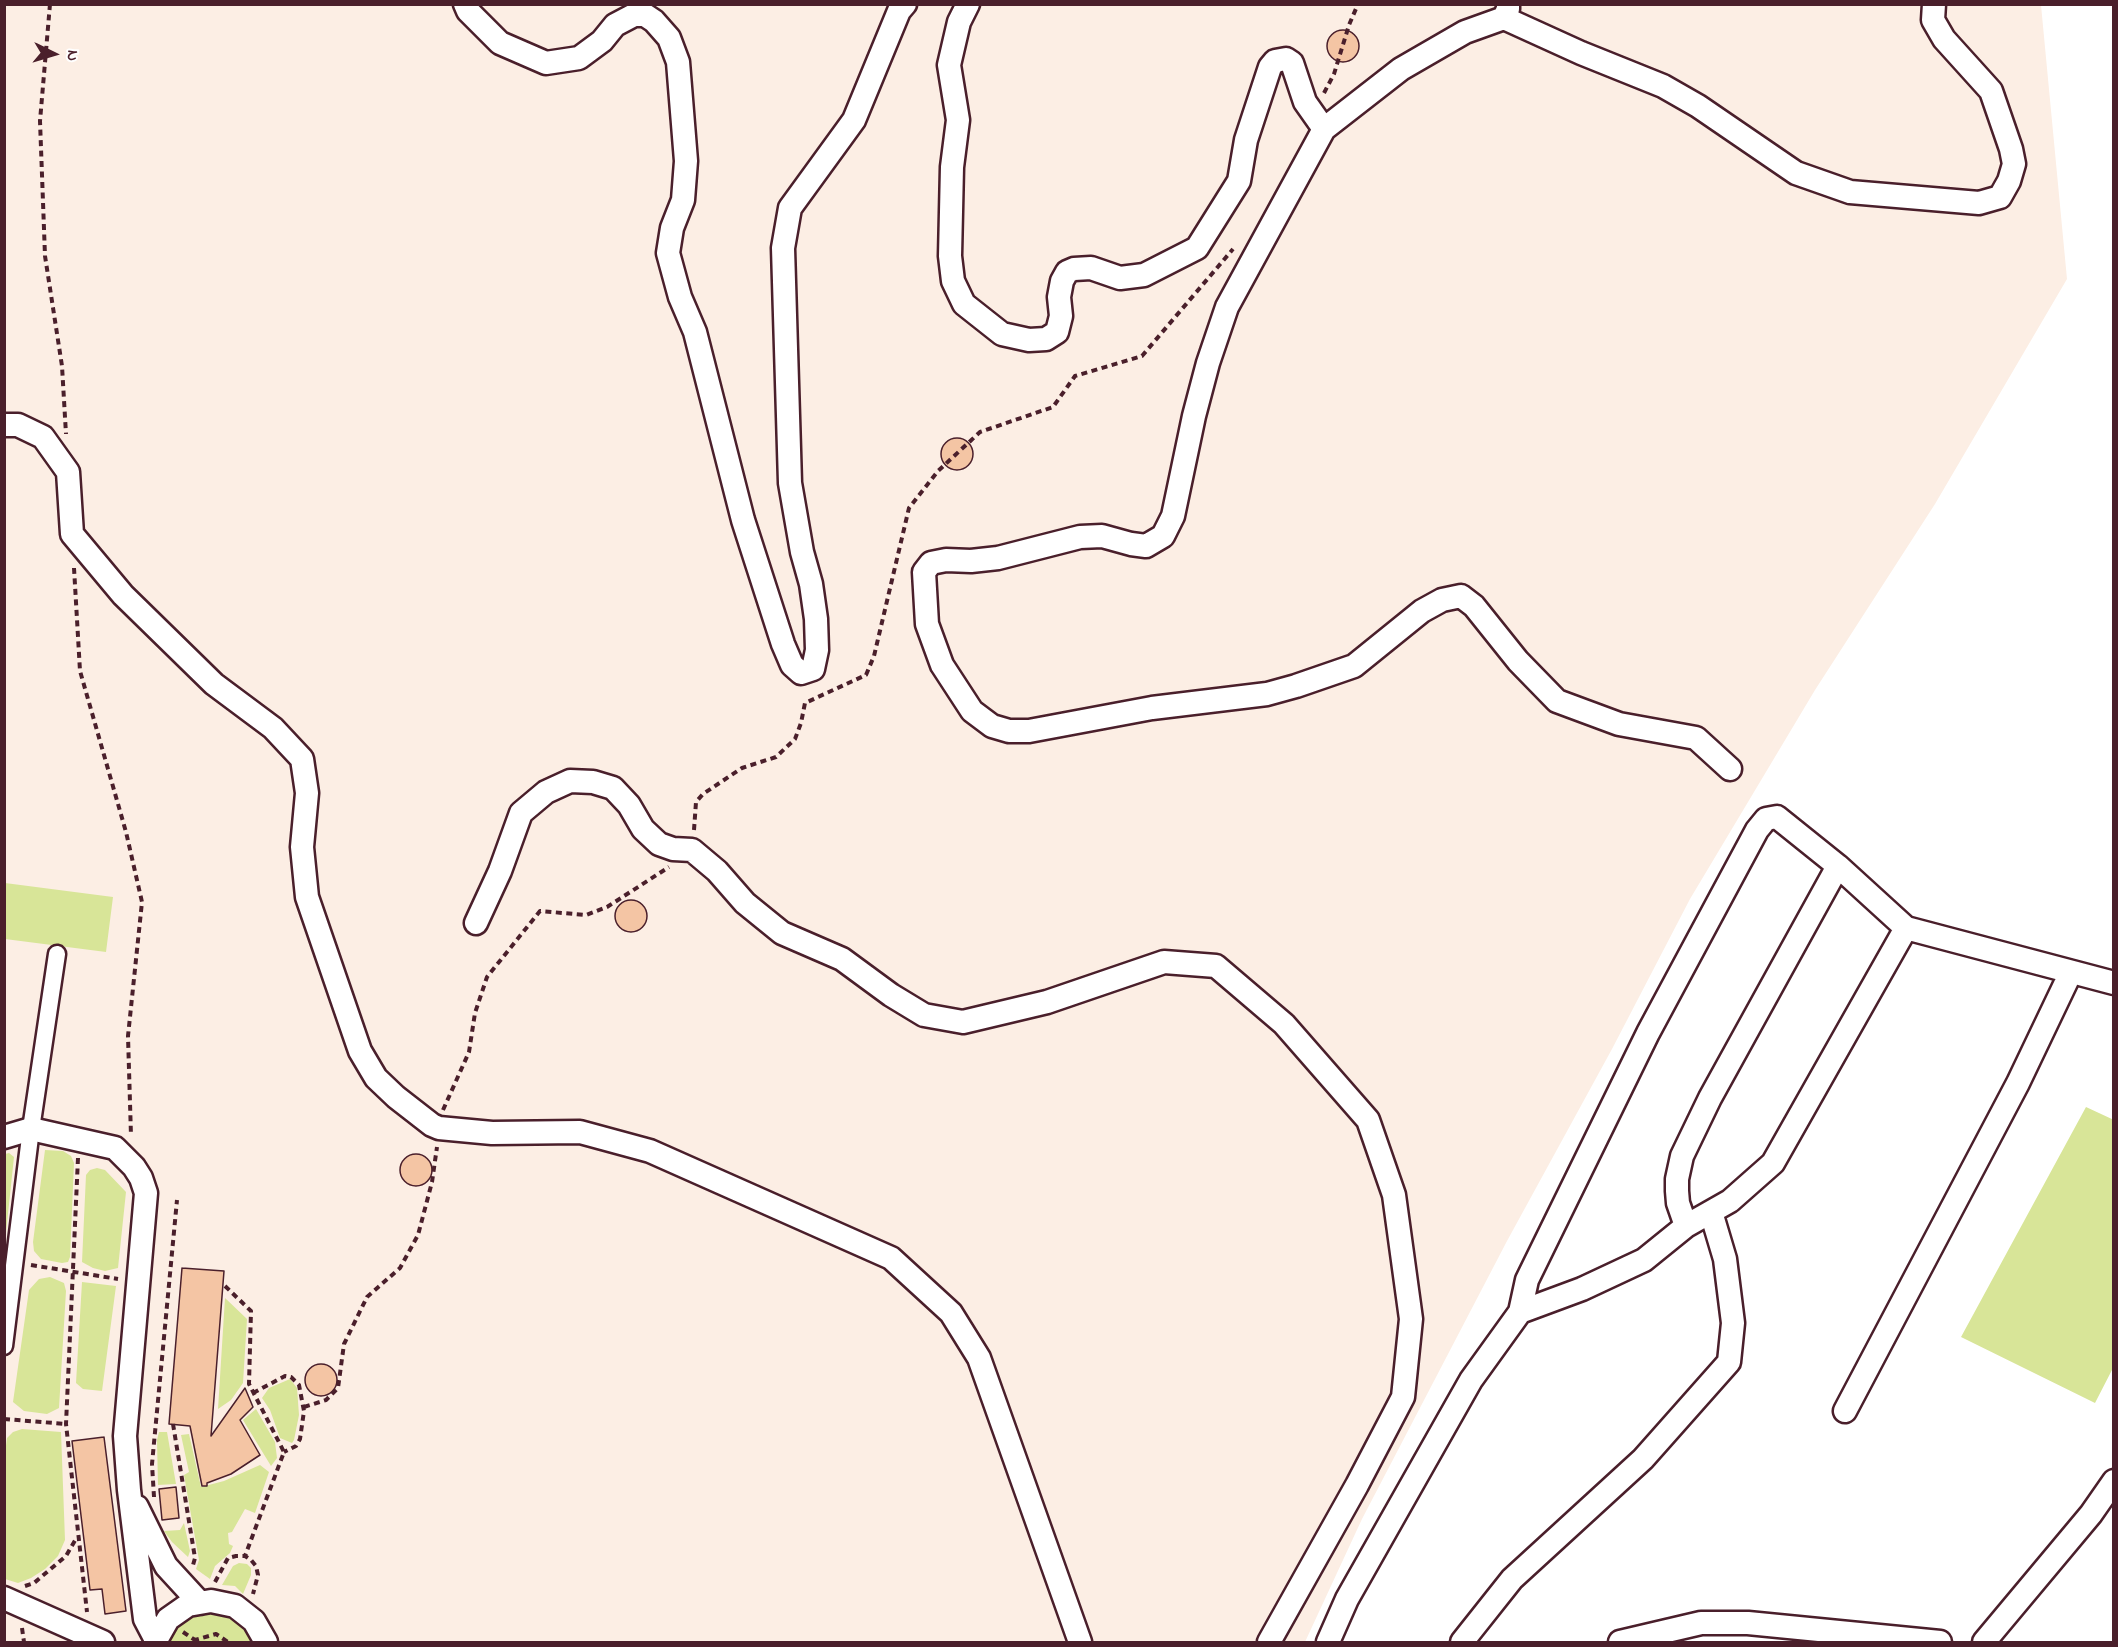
<!DOCTYPE html>
<style>
body{margin:0}
#map{position:relative;width:2118px;height:1647px;overflow:hidden;background:#fff;font-family:"Indie Flower",sans-serif}
canvas{display:block}
.frame{position:absolute;inset:0;border:6px solid #4a1f2b;pointer-events:none}
.north{position:absolute;left:24px;top:24px;width:60px;height:60px;-webkit-text-stroke:4px #fff;paint-order:stroke;rotate:95deg;font-size:16px;font-weight:700;line-height:24px;text-align:center;color:#4a1f2b}
.north::after{content:'';display:block;margin:auto;width:21px;height:27px;background:#4a1f2b;clip-path:polygon(50% 0,100% 100%,50% 72%,0 100%)}
</style>
<div id="map">
<canvas width="2118" height="1647"></canvas>
<div class="frame"></div>
<div class="north">N</div>
</div>
<script>
const g = document.querySelector('canvas').getContext('2d');
g.lineJoin = 'round';
function paint(path, color) { g.fillStyle = color; g.fill(path, 'evenodd'); }
const toPath = rows => new Path2D(rows.map(r => 'M' + r).join(''));
function strokePath(path, color, width, dash) { g.strokeStyle = color; g.lineWidth = width; g.lineCap = dash ? 'butt' : 'round'; g.setLineDash(dash || []); g.stroke(path); }
paint(toPath([
 [5,5,2041,5,2067,279,1935,504,1815,690,1690,899,1612,1049,1507,1241,1362,1519,1305,1642,5,1642]
]), '#fceee4');
paint(toPath([
 [5,883,113,897,106,952,5,939],
 [2086,1107,2114,1120,2113,1368,2095,1403,1961,1337],
 [45,1150,63,1151,71,1156,74,1163,70,1257,68,1262,62,1263,41,1259,34,1251,33,1242],
 [9,1153,14,1157,5,1242,5,1154],
 [97,1168,105,1170,126,1192,118,1268,105,1271,93,1268,82,1262,86,1175,90,1170],
 [50,1277,64,1283,66,1291,59,1408,47,1414,24,1411,13,1402,29,1290,39,1279],
 [82,1282,116,1286,102,1391,83,1389,76,1383],
 [225,1298,247,1319,243,1383,231,1400,218,1409],
 [290,1379,297,1388,299,1415,294,1440,292,1443,280,1438,270,1410,262,1398,269,1388],
 [256,1409,275,1442,277,1458,271,1466,243,1420],
 [22,1429,61,1432,65,1540,58,1556,45,1569,31,1578,18,1583,5,1579,4,1460,7,1438,13,1432],
 [159,1432,167,1432,176,1484,158,1485,157,1440],
 [189,1434,201,1487,224,1481,260,1465,269,1472,255,1513,245,1509,232,1532,228,1533,229,1544,233,1546,230,1553,215,1566,210,1579,196,1569,199,1560,184,1475,189,1472,181,1435],
 [184,1523,190,1551,188,1557,172,1542,164,1531,180,1530],
 [239,1563,247,1564,251,1568,251,1575,243,1594,235,1586,222,1585,233,1566],
 [200,1611,230,1615,241,1623,250,1635,252,1642,165,1642,173,1627]
]), '#d8e598');
const building = toPath([
 '1327 46a16 16 0 1 1 32 0a16 16 0 1 1-32 0Z',
 '941 454a16 16 0 1 1 32 0a16 16 0 1 1-32 0Z',
 '615 916a16 16 0 1 1 32 0a16 16 0 1 1-32 0Z',
 '400 1170a16 16 0 1 1 32 0a16 16 0 1 1-32 0Z',
 [182,1268,224,1271,211,1436,245,1388,253,1407,240,1420,260,1455,231,1474,207,1483,207,1486,202,1486,190,1426,169,1424,182,1268],
 '305 1380a16 16 0 1 1 32 0a16 16 0 1 1-32 0Z',
 [104,1437,126,1611,105,1614,102,1589,90,1590,72,1441,104,1437],
 [176,1487,179,1518,162,1520,159,1489,176,1487]
]);
paint(building, '#f4c5a4');
strokePath(building, '#4a1f2b', 1.5);
const pedestrian = toPath([
 [4,1346,31,1129,57,954]
]);
const minor = toPath([
 [465,4,468,11,500,43,546,63,579,58,602,41,615,25,634,15,645,15,654,21,669,38,678,62,686,161,683,200,672,228,668,253,680,297,695,332,743,520,783,644,792,665,801,673,813,669,817,650,816,619,811,584,802,552,790,483,783,248,790,208,854,120,899,11,905,4],
 [968,4,959,22,949,65,958,120,952,167,950,256,953,281,964,304,1002,334,1029,340,1046,339,1057,332,1061,316,1059,297,1062,281,1067,272,1074,269,1091,268,1120,278,1144,275,1197,248,1239,181,1246,140,1270,67,1275,61,1286,59,1292,63,1305,102,1324,129],
 [1508,4,1508,9,1504,18,1465,32,1401,69,1324,129,1227,307,1208,363,1194,416,1173,516,1163,536,1146,546,1131,544,1102,536,1080,537,998,558,971,561,946,560,931,563,924,572,927,624,942,665,972,711,992,726,1009,731,1029,731,1152,708,1267,694,1296,686,1354,666,1422,611,1442,600,1461,596,1474,606,1518,661,1557,701,1619,724,1696,738,1730,769],
 [1504,18,1581,53,1663,86,1698,106,1796,173,1850,192,1979,203,2000,197,2009,181,2014,164,2011,149,1991,91,1944,39,1933,20,1934,4],
 [4,425,18,425,43,437,68,472,72,534,123,595,214,684,273,728,302,759,307,793,302,847,307,897,360,1051,376,1078,396,1097,432,1125,439,1128,492,1133,580,1132,650,1151,891,1258,951,1313,979,1358,1080,1642],
 [476,923,500,871,521,813,546,792,570,781,593,782,613,788,629,805,643,829,659,844,673,849,692,850,717,871,745,903,782,933,842,959,891,995,924,1015,963,1022,1047,1002,1164,962,1216,966,1284,1024,1368,1120,1394,1195,1411,1319,1403,1397,1357,1485,1269,1642],
 [4,1137,31,1129,115,1148,134,1167,141,1178,146,1193,125,1436,129,1490,145,1619,156,1640],
 [1686,1226,1678,1203,1677,1191,1677,1179,1682,1156,1710,1098,1838,866],
 [1520,1312,1527,1280,1648,1033,1757,830,1766,819,1777,817,1838,866,1906,928,2114,983],
 [1845,1411,2018,1083,2071,972],
 [137,1507,166,1566,200,1603],
 [4,1598,103,1642],
 [155,1642,168,1619,188,1605,211,1601,235,1606,254,1621,266,1642],
 [1328,1642,1347,1599,1471,1380,1520,1312,1582,1289,1644,1260,1686,1226,1730,1201,1773,1163,1906,928],
 [1462,1642,1512,1579,1643,1459,1729,1362,1733,1323,1725,1259,1711,1212],
 [1620,1642,1701,1623,1748,1623,1940,1642],
 [1984,1642,2091,1514,2114,1481]
]);
strokePath(pedestrian, '#4a1f2b', 21);
strokePath(minor, '#4a1f2b', 27);
strokePath(toPath([
 [50,4,40,121,45,256,62,366,66,434],
 [1324,93,1334,74,1349,25,1358,4],
 [74,568,80,671,126,832,142,902,128,1036,131,1136],
 [694,830,696,802,703,794,742,768,776,757,795,739,801,723,805,703,866,675,874,656,909,508,938,471,980,432,1053,407,1075,376,1142,356,1233,249],
 [443,1110,469,1052,475,1013,487,977,540,911,586,915,607,907,669,867],
 [78,1158,66,1424,87,1612],
 [31,1265,118,1279],
 [225,1286,251,1311,249,1384,284,1452,245,1556],
 [253,1393,285,1376,291,1377,299,1385,304,1411,300,1439,296,1446,284,1452],
 [304,1407,326,1400,338,1388,344,1344,367,1297,400,1268,418,1235,432,1182,437,1147],
 [4,1419,66,1424],
 [173,1424,195,1558,193,1565],
 [154,1497,152,1464,177,1200],
 [215,1582,228,1558,236,1556,245,1556,251,1560,256,1566,258,1575,253,1594],
 [25,1586,34,1583,66,1556,77,1537],
 [22,1628,24,1642],
 [183,1632,195,1640],
 [195,1642,195,1640,216,1634,228,1642]
]), '#4a1f2b', 4, [6, 4.5]);
strokePath(pedestrian, '#fff', 16);
strokePath(minor, '#fff', 22);
</script>
